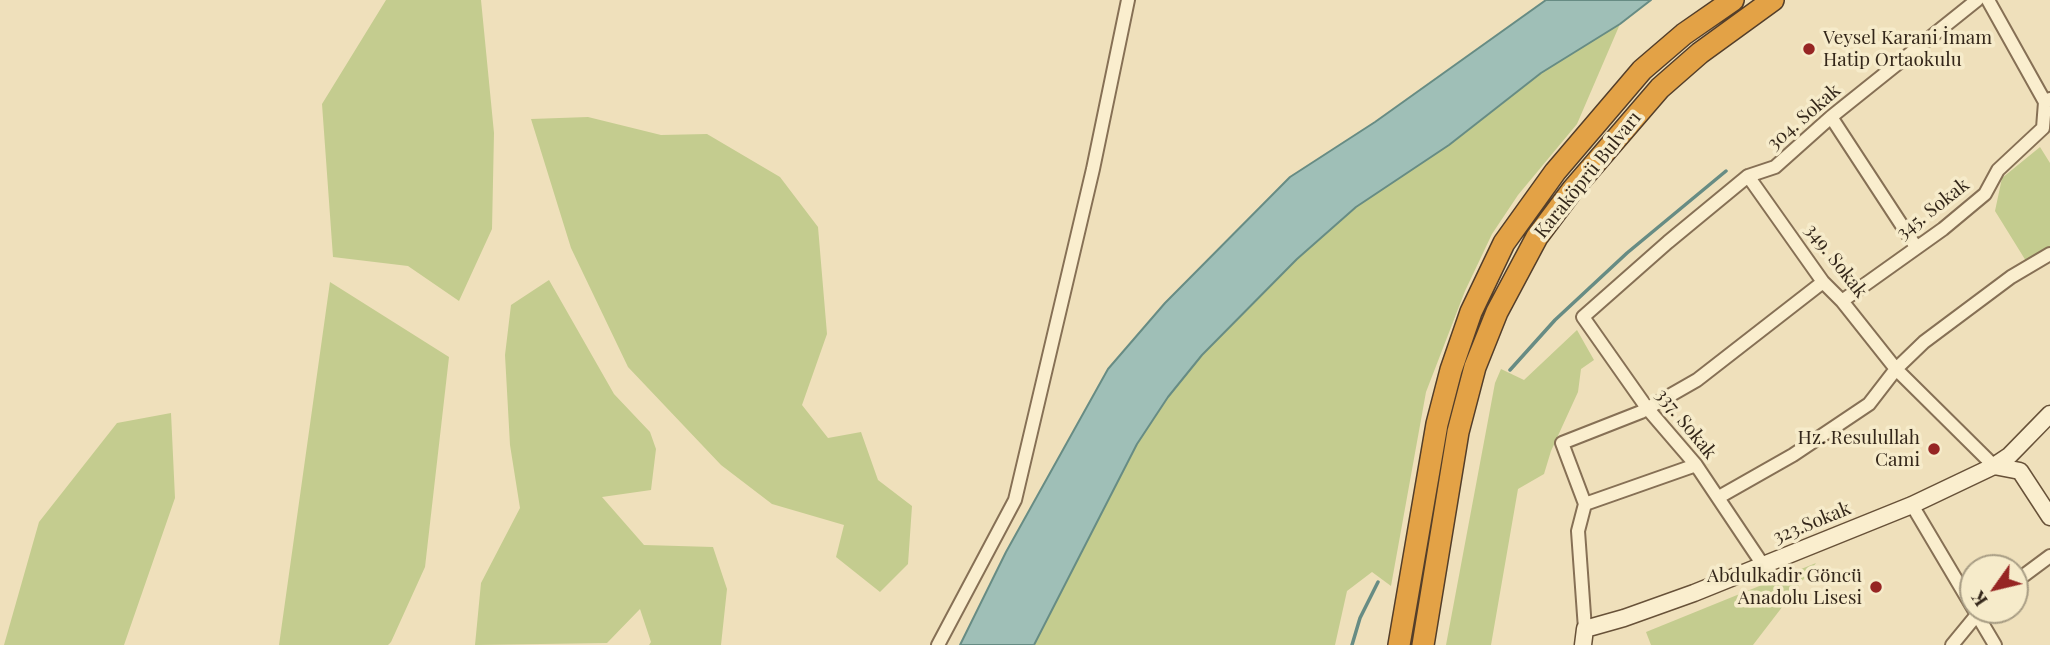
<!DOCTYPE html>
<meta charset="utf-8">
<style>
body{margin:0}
#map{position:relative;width:2050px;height:645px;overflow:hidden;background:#efe0bb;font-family:"Playfair Display",serif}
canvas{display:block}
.north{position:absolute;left:1959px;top:554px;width:70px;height:70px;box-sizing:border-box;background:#f6ebca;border:2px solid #a89d84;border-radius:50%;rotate:236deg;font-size:19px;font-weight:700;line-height:28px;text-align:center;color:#34271a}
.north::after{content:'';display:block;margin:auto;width:24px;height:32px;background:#962523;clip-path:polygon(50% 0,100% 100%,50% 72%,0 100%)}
</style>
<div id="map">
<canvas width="2050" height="645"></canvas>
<div class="north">K</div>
</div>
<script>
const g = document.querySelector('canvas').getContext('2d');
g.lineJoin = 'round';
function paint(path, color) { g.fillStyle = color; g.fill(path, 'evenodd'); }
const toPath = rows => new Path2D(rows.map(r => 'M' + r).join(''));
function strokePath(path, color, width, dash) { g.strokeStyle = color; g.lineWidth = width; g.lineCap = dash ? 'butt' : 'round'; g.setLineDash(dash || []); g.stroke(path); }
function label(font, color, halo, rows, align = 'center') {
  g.font = font + ' "Playfair Display",serif'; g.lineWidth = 7; g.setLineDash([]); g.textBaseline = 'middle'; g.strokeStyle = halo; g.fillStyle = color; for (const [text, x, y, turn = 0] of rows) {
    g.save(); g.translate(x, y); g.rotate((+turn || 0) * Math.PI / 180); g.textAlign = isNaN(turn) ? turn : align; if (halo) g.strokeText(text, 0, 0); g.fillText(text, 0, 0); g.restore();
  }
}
paint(toPath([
 [386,0,481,0,494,133,492,229,459,301,408,266,333,257,322,104],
 [1620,24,1577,124,1518,195,1492,234,1465,291,1426,392,1391,586,1372,572,1347,591,1335,645,1034,645,1137,444,1168,397,1202,355,1296,259,1356,207,1449,145,1541,73],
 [588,117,661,135,707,134,780,177,818,227,827,334,802,405,828,438,861,432,878,480,912,506,908,564,880,592,836,557,844,525,772,504,721,465,628,367,571,248,531,119],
 [2040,147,2050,163,2050,247,2026,261,1995,211,2002,178],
 [549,280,614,394,650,432,656,449,651,490,602,497,644,545,713,547,727,589,721,645,649,645,651,642,640,609,607,643,475,645,481,583,520,508,510,445,505,355,511,305],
 [330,282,449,357,425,567,391,642,388,645,279,645],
 [1577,330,1594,360,1581,369,1578,392,1551,451,1544,474,1518,489,1491,645,1446,645,1495,383,1501,369,1524,380],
 [171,413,175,498,124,645,4,645,39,522,117,423],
 [1816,563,1753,645,1651,645,1646,632]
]), '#c4cc8f');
const water = toPath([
 [1546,0,1651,0,1620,24,1541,73,1449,145,1356,207,1297,259,1202,355,1168,397,1137,444,1034,645,960,645,1006,552,1108,369,1165,303,1290,177,1375,122,1546,0]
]);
paint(water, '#9fbfb7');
strokePath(water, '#678c84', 2);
strokePath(toPath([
 [1510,370,1555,320,1627,253,1726,171],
 [1352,645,1360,618,1378,582]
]), '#678c84', 3.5);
const street = toPath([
 [1988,0,2045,102],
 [1831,117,1916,247],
 [1748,176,1823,282,1842,301,1896,369,1994,466],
 [1842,301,1943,229,1985,194,1998,170,2043,128,2045,102,2050,99],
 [1719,497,1793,455,1869,404,1896,369,1924,342,2011,277,2050,254],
 [1585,504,1696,465],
 [1912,505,1995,645],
 [1763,565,1696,465,1647,408,1583,317,1668,242,1748,176,1775,167,1831,117,1977,0],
 [2015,582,2050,556],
 [1585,629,1578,531,1585,504,1562,443,1641,412,1697,380,1823,282],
 [938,645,1015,500,1093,169,1128,0],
 [1952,645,1980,611]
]);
const secondary = toPath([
 [1994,466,2020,471,2050,517],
 [1583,645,1585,629,1624,618,1694,593,1912,505,1994,466,2009,456,2050,414]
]);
const highway = toPath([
 [1399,645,1437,424,1451,370,1471,312,1504,243,1555,172,1642,70,1684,34,1733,0],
 [1423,645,1458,432,1475,367,1497,312,1537,237,1573,189,1660,88,1700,53,1773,0]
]);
strokePath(street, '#867055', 16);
strokePath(secondary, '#675138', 19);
strokePath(highway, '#533e2a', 24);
strokePath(street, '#faeece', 12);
strokePath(secondary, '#faeece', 16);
strokePath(highway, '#e3a246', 21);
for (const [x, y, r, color] of [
 [1809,49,7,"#962523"],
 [1934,449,7,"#962523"],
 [1876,587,7,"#962523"]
]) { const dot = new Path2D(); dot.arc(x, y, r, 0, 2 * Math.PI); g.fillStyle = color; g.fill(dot); strokePath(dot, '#f6ebca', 2.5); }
label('19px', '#34271a', '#f6ebca', [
 ["Veysel Karani İmam",1823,38,"left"],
 ["Hatip Ortaokulu",1823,60,"left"],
 ["Hz. Resulullah",1920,438],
 ["Cami",1920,460],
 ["Abdulkadir Göncü",1862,576],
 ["Anadolu Lisesi",1862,598]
], 'right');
label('19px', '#34271a', '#f6ebca', [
 ["304. Sokak",1804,117,-41],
 ["Karaköprü Bulvarı",1588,175,-51],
 ["345. Sokak",1933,209,-38],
 ["349. Sokak",1836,261,52],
 ["337. Sokak",1686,424,51],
 ["323.Sokak",1812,523,-22]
]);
</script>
